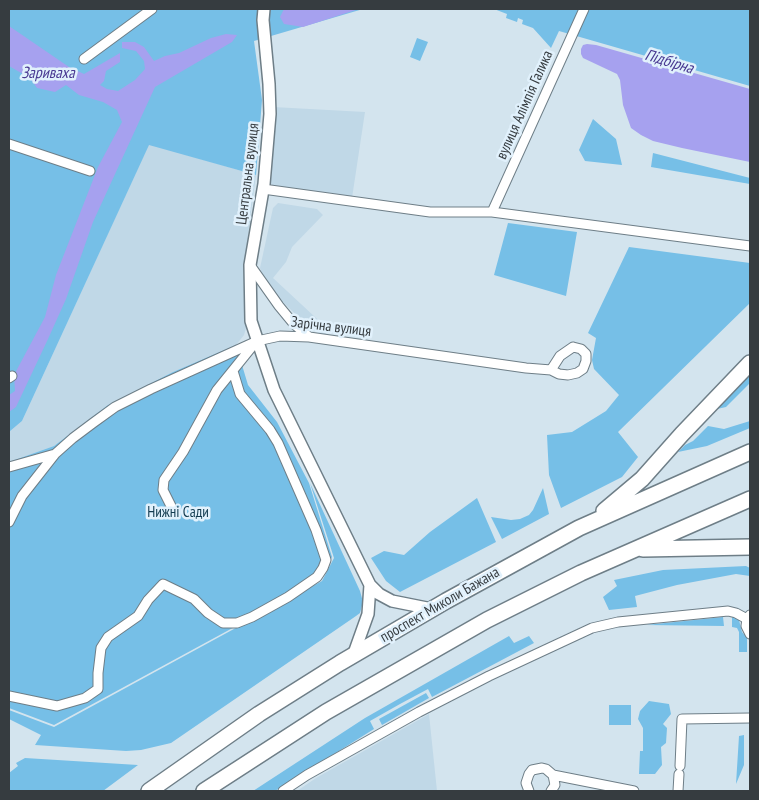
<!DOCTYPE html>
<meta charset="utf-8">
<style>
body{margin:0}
#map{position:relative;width:759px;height:800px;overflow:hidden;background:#d3e4ee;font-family:"PT Sans Narrow",sans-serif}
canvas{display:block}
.frame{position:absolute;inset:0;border:10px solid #363c40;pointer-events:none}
</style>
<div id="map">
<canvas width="759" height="800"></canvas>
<div class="frame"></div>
</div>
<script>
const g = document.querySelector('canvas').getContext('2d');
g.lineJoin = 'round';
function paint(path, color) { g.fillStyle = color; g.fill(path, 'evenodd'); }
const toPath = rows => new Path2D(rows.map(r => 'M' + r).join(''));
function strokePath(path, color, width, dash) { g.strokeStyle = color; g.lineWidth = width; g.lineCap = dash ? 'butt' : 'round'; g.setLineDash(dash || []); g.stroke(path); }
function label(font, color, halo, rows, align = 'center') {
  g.font = font + ' "PT Sans Narrow",sans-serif'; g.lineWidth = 5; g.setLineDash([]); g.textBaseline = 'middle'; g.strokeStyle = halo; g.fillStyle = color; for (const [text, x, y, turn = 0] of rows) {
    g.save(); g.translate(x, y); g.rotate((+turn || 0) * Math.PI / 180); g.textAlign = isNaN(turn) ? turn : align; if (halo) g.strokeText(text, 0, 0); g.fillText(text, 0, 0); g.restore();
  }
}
paint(toPath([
 [273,107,365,112,352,198,274,187,269,182],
 [149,144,256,175,246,251,244,282,246,328,244,335,236,345,173,372,108,405,54,446,9,462,9,432,22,421],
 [278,203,317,209,323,215,292,247,286,262,273,278,329,330,323,336,309,327,268,288,260,268,273,208],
 [429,714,437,791,297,791,316,778]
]), '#c0d8e7');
paint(toPath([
 [9,9,363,9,254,41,262,100,256,175,149,145,22,421,9,432],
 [494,9,750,9,750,86,559,31,551,48,533,28,522,24,523,20,518,18,517,22,506,18,507,14],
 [417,38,428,42,420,61,410,57],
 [593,119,616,139,622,165,585,161,579,150],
 [653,153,750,178,750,184,651,167],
 [508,223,577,232,566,296,494,275],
 [629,247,750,263,750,303,618,432,638,457,622,477,561,508,549,475,547,435,572,432,606,411,619,395,594,369,592,360,596,338,588,333],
 [236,345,248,385,277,422,309,483,332,557,321,580,54,725,9,708,9,462,54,446,108,405,173,372],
 [750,375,750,383,726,407,717,409],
 [750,421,750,428,707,446,678,452,685,445,693,441,708,426,724,429],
 [310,483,360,591,363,602,360,613,356,616,171,743,141,750,126,751,35,745,41,735,9,719,9,710,54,727,322,581,334,558],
 [543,488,549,514,502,539,491,517,511,520,520,519,529,515,533,510],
 [477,498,496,542,400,592,386,581,371,558,384,551,404,555,430,532],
 [746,566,750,568,750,576,736,574,677,585,635,596,637,607,609,610,603,597,617,586,614,580,663,570],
 [723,617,724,626,646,625],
 [732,617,739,620,742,632,747,638,747,652,739,652,739,632,737,628,732,627],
 [509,636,514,643,529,636,534,643,432,697,428,689,400,704,370,721,374,729,275,791,253,791,365,718],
 [426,693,429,698,382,725,379,719],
 [649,701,669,704,671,714,663,724,667,728,666,743,661,747,662,765,655,774,639,774,640,751,643,751,643,728,638,719,640,711],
 [609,705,631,705,631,725,609,725],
 [744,735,744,765,736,784,739,736],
 [25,758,138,765,103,791,9,791,9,773,18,766,16,763]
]), '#76bfe7');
paint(toPath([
 [284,9,359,9,303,27,284,24,280,17],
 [9,26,69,67,84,74,120,53,120,62,106,71,104,81,100,85,107,89,118,91,135,80,145,69,144,61,136,51,122,48,122,42,135,42,144,47,154,61,165,56,179,53,211,38,226,34,237,35,232,42,155,87,93,222,66,299,48,339,16,407,9,412,9,395,15,391,14,375,45,317,56,275,98,167,122,122,117,110,103,102,79,95,66,85,55,92,37,88,30,78,9,66],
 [587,44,596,45,750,89,750,162,682,148,653,141,641,135,631,128,623,105,620,80,617,74,583,58,581,54,581,49,583,45]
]), '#a6a1ef');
const minor = toPath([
 [84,59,152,9],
 [9,144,90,171],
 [263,189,430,212,492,212,750,246],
 [492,212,584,9],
 [250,265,279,306,293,323,309,337],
 [573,347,581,349,586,354,586,361,583,369,577,373,568,375,559,374,551,370,560,356,573,347],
 [9,378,12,376],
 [9,467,55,454],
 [171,506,163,490,164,480,183,452,217,390,255,343],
 [9,522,22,496,55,454,73,438,93,423,115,407,151,389,257,341,280,336,309,337,526,368,551,370],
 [750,615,747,619,746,626,750,634],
 [9,696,57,706,85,698,98,689,98,673,101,648,108,637,138,616,148,600,163,584,194,599,208,613,223,623,237,623,252,617,288,597,317,577,323,568,326,560,316,530,278,443,270,430,240,394,233,371],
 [680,766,682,719,750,718],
 [553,775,634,791],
 [283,791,307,775,419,712,489,676,592,628,618,622,728,611,736,613,747,619],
 [529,791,526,783,529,774,532,770,542,768,546,769,553,775,555,785,551,791],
 [678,791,679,774]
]);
const tertiary = toPath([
 [264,9,263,20,269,84,270,114,264,184,250,265,251,321,274,390,370,585,379,594,392,601,432,609],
 [353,656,368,614,370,585]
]);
const trunk = toPath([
 [604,511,642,479,682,434,750,363],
 [643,549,750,547],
 [149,791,259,714,340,663,446,601,579,528,750,452],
 [204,791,326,712,487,620,581,573,750,499]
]);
strokePath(minor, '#6e7e87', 11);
strokePath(tertiary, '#6e7e87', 14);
strokePath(trunk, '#6e7e87', 18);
strokePath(minor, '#fff', 9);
strokePath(tertiary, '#fff', 11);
strokePath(trunk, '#fff', 15);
label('15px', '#363c40', '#e1f1fc', [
 ["вулиця Алімпія Галика",525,105,-66],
 ["Центральна вулиця",248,174,-83],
 ["Зарічна вулиця",331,327,7],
 ["проспект Миколи Бажана",440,605,-30]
]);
label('15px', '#133b4f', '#e1f1fc', [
 ["Нижні Сади",178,513]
]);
label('italic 16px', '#493992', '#e1f1fc', [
 ["Підбірна",669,62,17],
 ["Зариваха",48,73]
]);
</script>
